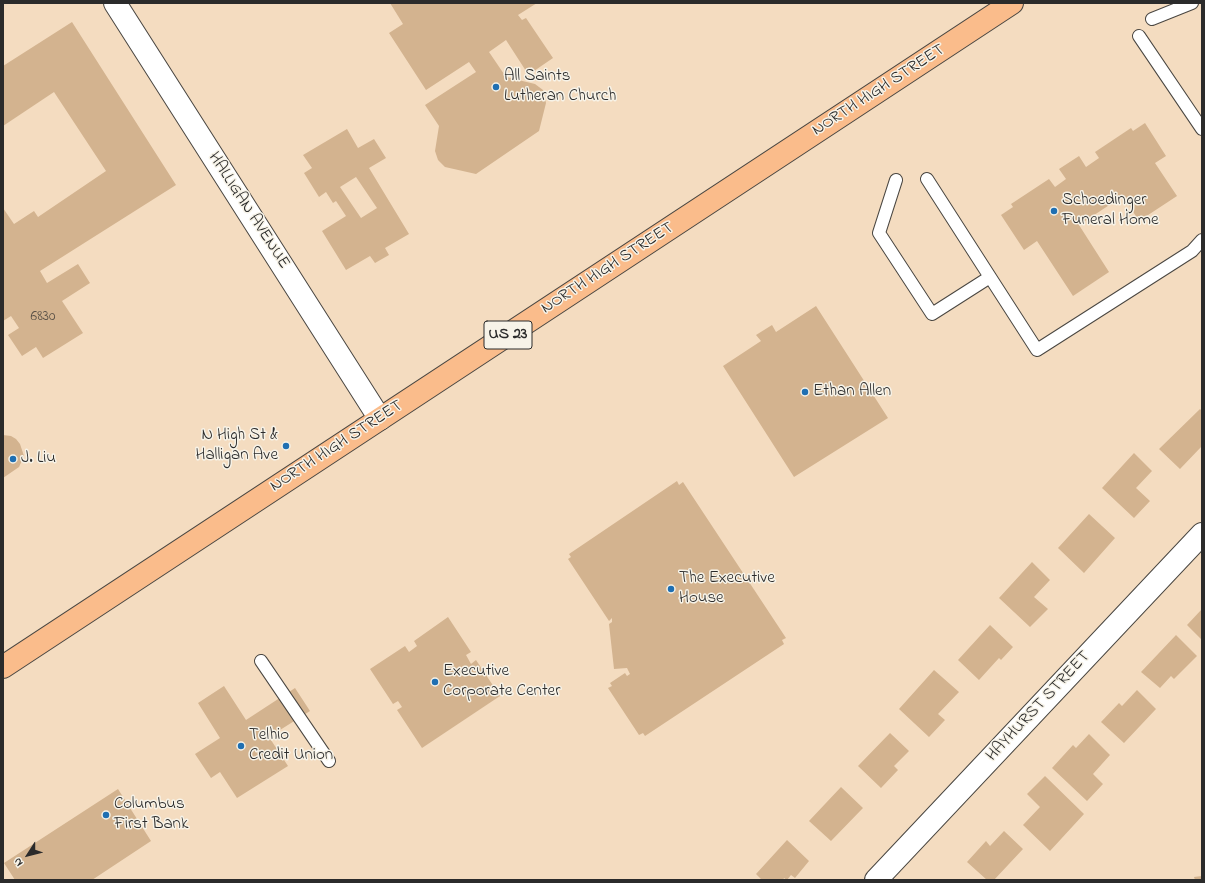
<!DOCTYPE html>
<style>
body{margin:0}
#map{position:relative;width:1205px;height:883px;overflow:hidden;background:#f4dcc0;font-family:"Indie Flower",sans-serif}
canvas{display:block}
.frame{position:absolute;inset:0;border:4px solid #2b2b2b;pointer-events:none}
.north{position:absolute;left:8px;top:835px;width:40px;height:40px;-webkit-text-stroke:3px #f7f3e8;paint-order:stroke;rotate:234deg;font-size:11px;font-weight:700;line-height:16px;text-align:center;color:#2b2b2b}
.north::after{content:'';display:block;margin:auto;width:14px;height:18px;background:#2b2b2b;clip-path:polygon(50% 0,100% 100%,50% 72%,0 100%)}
</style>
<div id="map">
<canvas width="1205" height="883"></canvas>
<div class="frame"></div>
<div class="north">N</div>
</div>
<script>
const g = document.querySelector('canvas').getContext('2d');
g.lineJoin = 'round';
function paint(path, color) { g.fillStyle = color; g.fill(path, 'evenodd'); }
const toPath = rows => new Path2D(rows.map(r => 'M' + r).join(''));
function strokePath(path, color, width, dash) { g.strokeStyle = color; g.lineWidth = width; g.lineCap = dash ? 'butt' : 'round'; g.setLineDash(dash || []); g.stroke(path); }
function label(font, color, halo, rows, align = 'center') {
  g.font = font + ' "Indie Flower",sans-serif'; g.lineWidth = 3; g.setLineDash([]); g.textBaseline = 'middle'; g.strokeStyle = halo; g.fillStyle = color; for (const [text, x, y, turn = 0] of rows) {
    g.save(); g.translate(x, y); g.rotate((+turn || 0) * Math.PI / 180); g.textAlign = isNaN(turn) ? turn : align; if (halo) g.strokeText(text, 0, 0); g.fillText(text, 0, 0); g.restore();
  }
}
paint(toPath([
 [390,3,537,3,518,15,522,20,526,18,553,58,534,71,532,67,526,71,506,40,489,52,506,77,535,84,543,90,546,103,539,131,476,174,445,167,438,160,435,151,439,126,425,105,476,72,469,62,426,90,389,33,403,24],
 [72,22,176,185,40,271,47,283,78,264,90,283,62,301,83,333,43,358,36,347,22,356,8,335,19,328,11,316,3,321,3,208,14,224,34,211,38,217,106,171,54,92,3,126,3,66],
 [1145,123,1166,156,1155,163,1177,196,1139,221,1123,196,1079,225,1109,272,1073,296,1037,241,1024,250,1001,215,1013,207,1011,204,1049,179,1055,187,1066,179,1059,169,1079,156,1086,167,1099,158,1095,152,1131,128,1133,131],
 [347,129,358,148,374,139,386,158,369,168,409,234,385,248,389,255,375,263,370,256,346,270,322,231,346,216,336,201,333,203,326,192,319,197,304,173,312,168,303,155],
 [356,177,377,208,361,218,340,187],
 [816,306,888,418,794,477,723,366,761,341,756,335,772,325,776,332],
 [1200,409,1202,411,1202,446,1180,469,1159,449],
 [3,435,11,436,16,439,20,444,24,456,19,467,3,478],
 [1134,453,1152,471,1136,488,1150,501,1134,518,1102,488],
 [677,481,679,485,683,482,786,638,782,640,784,644,645,736,643,733,639,735,608,688,612,686,610,683,625,673,627,676,630,674,627,668,614,669,609,624,612,622,612,618,609,621,568,559,571,557,569,554],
 [1089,514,1115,538,1084,573,1058,548],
 [1032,562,1050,580,1034,597,1048,609,1030,627,999,598],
 [1202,609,1202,640,1187,625],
 [448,617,471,652,466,655,471,664,476,660,500,696,422,748,397,710,402,707,398,701,393,704,370,669,405,646,409,652,417,646,414,641],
 [990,625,1013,647,1001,660,999,658,979,680,958,660],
 [1176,635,1197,656,1174,679,1171,676,1160,688,1141,672],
 [934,670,959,692,938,714,945,720,929,737,899,709],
 [224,686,246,720,295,688,310,711,269,737,288,766,237,798,220,772,211,778,195,754,220,738,198,703],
 [1137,690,1156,709,1124,743,1101,722,1119,703,1122,706],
 [890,733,909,751,894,766,898,770,881,788,858,766],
 [1089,734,1110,755,1093,774,1103,784,1087,801,1052,768,1073,745,1076,748],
 [1045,776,1084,814,1050,851,1023,825,1040,807,1027,794],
 [841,787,863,808,831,841,809,821],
 [118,789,151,841,92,880,15,880,4,863],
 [1004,831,1023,849,994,880,987,880,967,862,986,841,990,846],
 [787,840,809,861,795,878,791,875,787,880,784,878,783,880,762,880,756,874],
 [1202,876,1202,880,1195,880,1194,877]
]), '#d3b38f');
const lane = toPath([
 [1152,19,1192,3],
 [1139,36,1202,129],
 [896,180,879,233,932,314,990,277,927,179],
 [990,277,1037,350,1192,251,1202,240],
 [261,661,329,761]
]);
const street = toPath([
 [115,3,380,419],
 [876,880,1202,534]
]);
const primary = toPath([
 [3,667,1012,3]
]);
strokePath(lane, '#494641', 14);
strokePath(street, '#494641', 24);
strokePath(primary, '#494641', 24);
strokePath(lane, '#fff', 12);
strokePath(street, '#fff', 22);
strokePath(primary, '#fabc8b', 22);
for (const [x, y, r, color] of [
 [496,87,4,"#1f6fb2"],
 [1054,211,4,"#1f6fb2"],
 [805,392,4,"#1f6fb2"],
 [286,446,4,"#1f6fb2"],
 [13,459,4,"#1f6fb2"],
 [671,589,4,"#1f6fb2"],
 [435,682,4,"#1f6fb2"],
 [241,746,4,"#1f6fb2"],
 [106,815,4,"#1f6fb2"]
]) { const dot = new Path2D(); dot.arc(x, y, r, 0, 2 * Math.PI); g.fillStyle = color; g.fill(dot); strokePath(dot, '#f7f3e8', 1.5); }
label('15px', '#554d44', null, [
 ["6830",43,318]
]);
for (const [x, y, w] of [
 [508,335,48]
]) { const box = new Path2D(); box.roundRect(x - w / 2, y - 14, w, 28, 3); g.fillStyle = '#f7f3e8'; g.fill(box); strokePath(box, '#2b2b2b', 1); }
label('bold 16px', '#2b2b2b', null, [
 ["US 23",508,335]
]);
label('17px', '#2b2b2b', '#f7f3e8', [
 ["All Saints",504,77],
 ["Lutheran Church",504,97],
 ["Schoedinger",1062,201],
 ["Funeral Home",1062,221],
 ["Ethan Allen",813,392],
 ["N High St &",278,436,"right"],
 ["Halligan Ave",278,456,"right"],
 ["J. Liu",21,459],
 ["The Executive",679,579],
 ["House",679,599],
 ["Executive",443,672],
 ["Corporate Center",443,692],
 ["Telhio",249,736],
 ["Credit Union",249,756],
 ["Columbus",114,805],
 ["First Bank",114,825]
], 'left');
label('17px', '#2b2b2b', '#f7f3e8', [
 ["NORTH HIGH STREET",879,91,-33],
 ["HALLIGAN AVENUE",248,211,57],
 ["NORTH HIGH STREET",608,269,-33],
 ["NORTH HIGH STREET",337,447,-33],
 ["HAYHURST STREET",1039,707,-47]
]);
</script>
